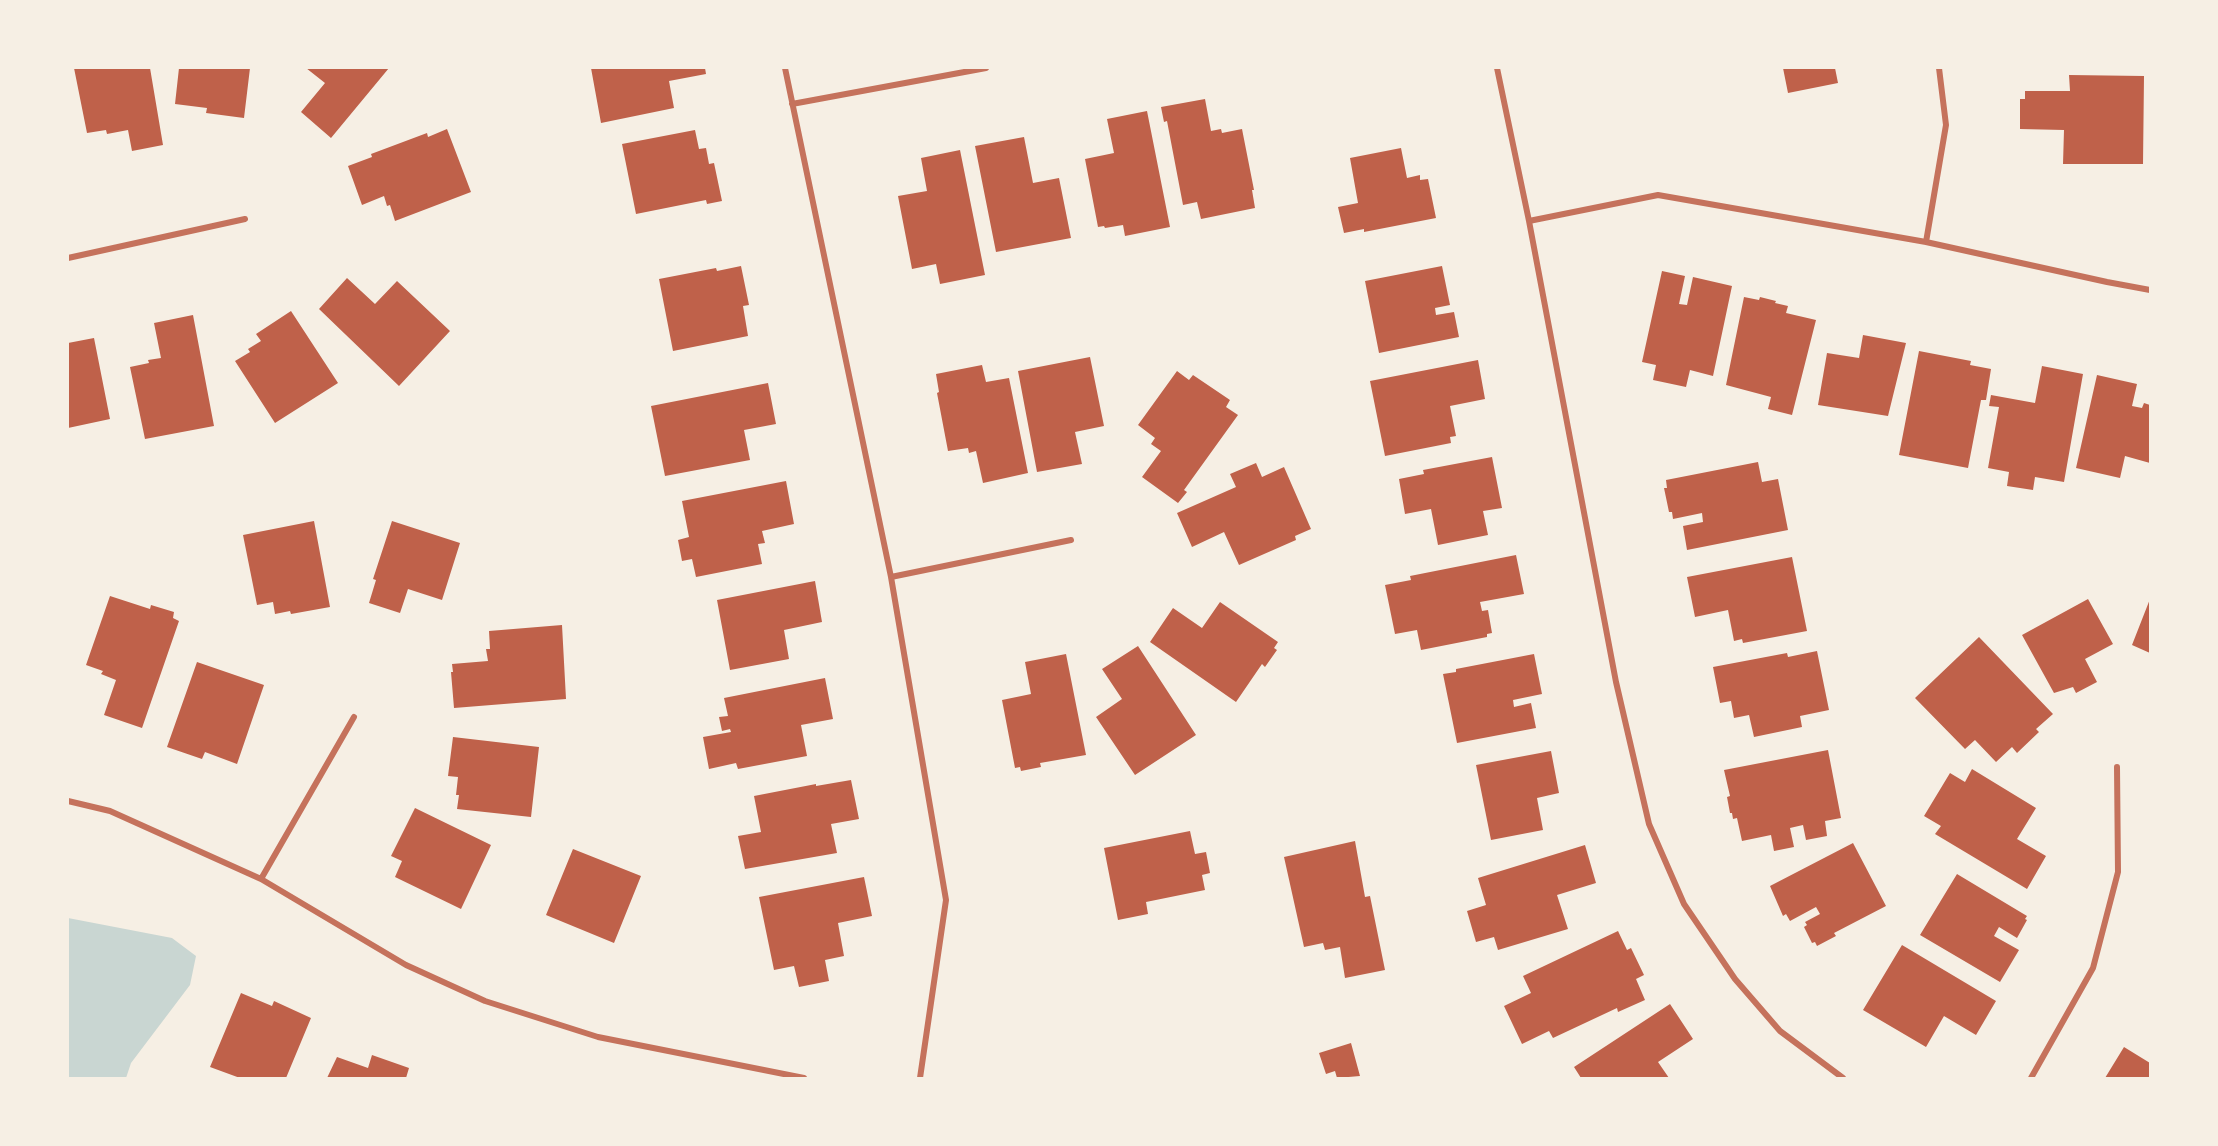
<!DOCTYPE html>
<style>
body{margin:0}
#map{position:relative;width:2218px;height:1146px;overflow:hidden;background:#f6efe4;font-family:"Noto Serif",serif}
canvas{display:block}
.frame{position:absolute;inset:0;border:69px solid #f6efe4;pointer-events:none}
</style>
<div id="map">
<canvas width="2218" height="1146"></canvas>
<div class="frame"></div>
</div>
<script>
const g = document.querySelector('canvas').getContext('2d');
g.lineJoin = 'round';
function paint(path, color) { g.fillStyle = color; g.fill(path, 'evenodd'); }
const toPath = rows => new Path2D(rows.map(r => 'M' + r).join(''));
function strokePath(path, color, width, dash) { g.strokeStyle = color; g.lineWidth = width; g.lineCap = dash ? 'butt' : 'round'; g.setLineDash(dash || []); g.stroke(path); }
paint(toPath([
 [68,918,172,938,196,956,190,985,131,1063,126,1078,68,1078]
]), '#c9d6d2');
paint(toPath([
 [74,68,150,68,163,145,132,151,128,130,107,134,106,130,87,133],
 [179,68,250,68,244,118,206,113,207,108,175,104],
 [306,68,389,68,331,138,301,112,325,83],
 [591,68,705,68,706,74,669,81,674,108,601,123],
 [1783,68,1835,68,1838,83,1788,93],
 [2069,75,2144,76,2143,164,2063,164,2064,130,2020,129,2020,99,2025,99,2025,91,2070,91],
 [1205,99,1211,131,1221,129,1222,133,1242,129,1254,190,1252,190,1255,208,1201,219,1197,202,1183,205,1167,121,1164,122,1161,107],
 [1147,111,1170,227,1125,236,1123,225,1105,228,1104,226,1098,227,1085,159,1114,153,1107,119],
 [447,129,471,192,395,221,390,205,387,206,384,196,362,205,348,166,372,157,371,154,427,133,428,137],
 [695,130,699,149,706,148,709,164,714,163,722,201,707,204,706,200,636,214,622,144],
 [1024,137,1033,183,1059,178,1071,238,996,252,975,146],
 [1401,148,1407,178,1420,175,1420,180,1428,179,1436,218,1364,232,1364,229,1344,233,1338,207,1358,203,1350,158],
 [960,150,985,275,940,284,936,264,912,269,898,196,927,191,921,158],
 [741,266,749,305,743,306,748,336,673,351,659,279,716,268,717,271],
 [1442,266,1450,305,1435,308,1436,315,1454,312,1459,337,1379,353,1365,281],
 [1662,271,1685,276,1679,304,1687,305,1693,277,1732,286,1713,376,1690,370,1686,387,1653,380,1656,365,1642,362],
 [347,278,375,304,397,281,450,331,399,386,319,309],
 [1744,297,1759,300,1760,297,1776,301,1775,303,1788,306,1786,313,1816,320,1792,415,1768,409,1771,397,1726,385],
 [291,311,338,383,275,423,235,361,250,352,248,349,261,341,256,334],
 [193,315,214,426,145,439,130,367,149,363,148,360,161,358,154,323],
 [1863,335,1906,343,1888,416,1818,405,1827,353,1859,358],
 [94,338,110,419,68,428,68,343],
 [1919,351,1971,361,1970,365,1991,369,1986,400,1981,400,1968,468,1899,455],
 [1090,357,1104,426,1075,432,1082,464,1037,472,1018,371],
 [1478,360,1485,399,1450,406,1456,436,1450,437,1451,443,1385,456,1370,381],
 [982,365,986,382,1009,378,1028,473,983,483,976,451,969,453,968,448,948,451,937,393,939,392,936,374],
 [2042,366,2083,374,2064,482,2035,477,2033,490,2007,486,2009,472,1988,468,1999,407,1989,406,1991,395,2035,403],
 [1177,371,1189,380,1193,375,1230,400,1226,407,1238,415,1184,490,1187,492,1178,503,1142,477,1161,451,1151,444,1155,438,1138,425],
 [2097,375,2137,384,2132,406,2142,408,2144,403,2150,405,2150,463,2125,456,2120,478,2076,468],
 [768,383,776,424,744,430,750,460,665,476,651,406],
 [1492,457,1502,508,1483,511,1488,535,1438,545,1431,509,1405,514,1399,479,1424,474,1423,470],
 [1758,462,1762,482,1778,479,1788,530,1687,550,1683,526,1703,522,1702,513,1673,519,1672,512,1669,512,1664,488,1667,488,1666,480],
 [1256,463,1262,477,1284,467,1311,529,1295,536,1296,540,1239,565,1224,532,1192,547,1177,513,1236,487,1230,474],
 [786,481,794,524,762,531,765,543,758,544,762,564,696,577,692,559,682,561,678,540,689,537,682,501],
 [314,521,330,607,291,614,290,611,275,614,273,602,257,605,243,535],
 [392,521,460,543,442,600,408,589,400,613,369,603,376,580,373,579],
 [1516,555,1524,594,1480,602,1482,611,1488,610,1492,633,1487,634,1487,637,1421,650,1417,630,1395,634,1385,585,1411,580,1410,576],
 [1792,557,1807,631,1743,643,1742,639,1734,641,1728,610,1695,617,1687,577],
 [815,581,822,622,784,630,789,659,730,670,717,600],
 [110,596,150,609,151,605,174,612,173,618,179,621,142,728,104,715,116,680,101,674,103,671,86,665],
 [2088,599,2113,644,2085,659,2097,682,2076,693,2073,687,2054,693,2022,635],
 [2150,599,2150,653,2132,645],
 [1220,602,1278,642,1274,648,1277,650,1265,667,1262,664,1236,702,1150,642,1173,608,1202,628],
 [562,625,566,699,454,708,451,672,453,672,452,664,488,661,486,649,490,649,489,631],
 [1979,637,2053,714,2036,729,2039,732,2017,753,2012,747,1996,762,1975,740,1965,749,1915,698],
 [1138,646,1196,735,1135,775,1096,717,1122,699,1102,669],
 [1817,651,1829,710,1800,716,1802,727,1754,737,1749,715,1734,718,1731,701,1720,703,1713,667,1787,653,1788,657],
 [1066,654,1086,755,1040,763,1041,767,1021,771,1020,767,1015,768,1002,700,1031,694,1025,662],
 [1534,654,1542,694,1513,700,1514,707,1531,703,1536,728,1457,743,1443,674,1456,672,1456,669],
 [197,662,264,685,237,764,205,752,202,759,167,747],
 [825,678,833,719,801,725,807,756,738,769,736,763,709,769,703,737,731,732,730,729,722,731,719,717,728,716,724,698],
 [453,737,539,747,531,817,457,809,459,795,456,795,458,777,448,776],
 [1828,750,1841,818,1825,821,1827,836,1806,840,1803,825,1790,828,1794,847,1774,851,1771,835,1742,841,1737,818,1733,819,1732,813,1730,813,1727,797,1730,796,1724,770],
 [1551,751,1559,793,1537,798,1543,830,1491,840,1476,765],
 [1972,769,2036,808,2017,839,2046,856,2027,889,1935,834,1941,826,1924,816,1950,773,1965,782],
 [851,780,859,819,831,824,837,853,745,869,738,836,761,832,754,796,816,784,816,786],
 [415,808,491,845,461,909,395,877,402,861,391,856],
 [1190,831,1195,854,1206,852,1210,873,1202,875,1205,890,1146,902,1148,914,1118,920,1104,848],
 [1355,841,1365,897,1370,896,1385,970,1345,978,1340,947,1325,950,1323,943,1304,947,1284,857],
 [1853,843,1886,906,1834,933,1836,936,1817,946,1815,942,1812,943,1804,927,1807,925,1805,922,1820,914,1816,907,1790,921,1786,914,1783,916,1770,886],
 [1585,845,1596,883,1557,895,1568,929,1498,950,1494,937,1476,942,1467,911,1486,905,1478,878],
 [573,849,641,876,614,943,546,915],
 [1957,874,2027,916,2025,919,2027,920,2017,938,1999,927,1994,936,2019,950,2000,982,1920,935],
 [864,877,872,916,838,923,844,956,825,960,829,981,799,987,794,966,774,970,759,897],
 [1618,931,1627,950,1631,948,1644,975,1636,979,1645,1000,1618,1012,1617,1008,1553,1038,1549,1031,1522,1044,1504,1006,1531,993,1523,976],
 [1902,945,1996,1001,1976,1035,1944,1016,1926,1047,1863,1010],
 [241,993,272,1006,274,1001,311,1018,286,1078,240,1078,210,1067],
 [1670,1004,1693,1039,1658,1062,1669,1078,1581,1078,1574,1067],
 [1351,1043,1360,1076,1337,1078,1335,1071,1326,1074,1319,1053],
 [2124,1047,2150,1063,2150,1078,2105,1078],
 [372,1055,409,1068,406,1078,327,1078,337,1057,368,1068]
]), '#bf614a');
strokePath(toPath([
 [785,68,891,577,946,900,920,1078],
 [1497,68,1529,221,1616,682,1649,824,1684,904,1735,979,1780,1031,1843,1078],
 [792,104,986,68],
 [1529,221,1658,195,1926,242,2107,282,2150,290],
 [1926,242,1946,125,1939,68],
 [68,258,245,219],
 [891,577,1071,540],
 [68,801,110,811,261,879,406,965,485,1001,598,1037,804,1078],
 [261,879,354,717],
 [2031,1078,2093,968,2118,872,2117,767]
]), '#c5725c', 6);
</script>
